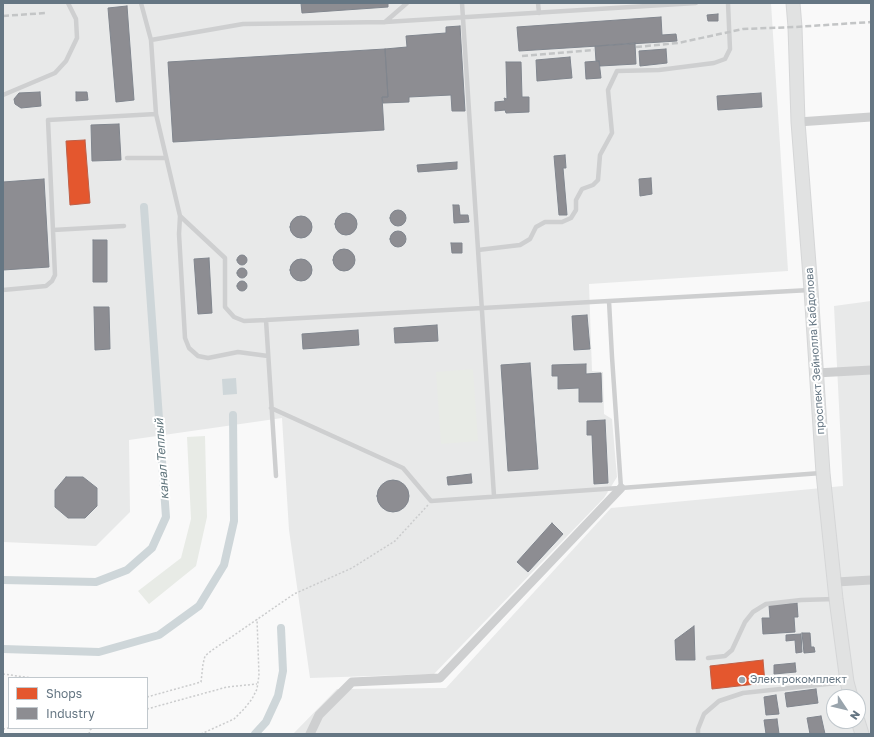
<!DOCTYPE html>
<meta charset="utf-8">
<style>
body{margin:0}
#map{position:relative;width:874px;height:737px;overflow:hidden;background:#f9f9f9;font-family:"Golos Text",sans-serif}
canvas{display:block}
.frame{position:absolute;inset:0;border:4px solid #657683;pointer-events:none}
.legend{position:absolute;left:8px;top:677px;width:140px;height:52px;box-sizing:border-box;background:#fff;border:1px solid #c1c8cd;margin:0;padding:5px 7px;list-style:none;font-size:12px;color:#657683}
.legend li{display:flex;align-items:center;gap:8px;height:20px}
.legend b{width:20px;border:1px solid #c1c8cd}
.north{position:absolute;left:826px;top:689px;width:40px;height:40px;box-sizing:border-box;background:#fff;border:1px solid #c1c8cd;border-radius:50%;rotate:125deg;font-size:11px;font-weight:700;line-height:16px;text-align:center;color:#657683}
.north::after{content:'';display:block;margin:auto;width:14px;height:18px;background:#99a4ac;clip-path:polygon(50% 0,100% 100%,50% 72%,0 100%)}
</style>
<div id="map">
<canvas width="874" height="737"></canvas>
<div class="frame"></div>
<ul class="legend">
<li><b style="height:11px;background:#e4572e"></b>Shops</li>
<li><b style="height:11px;background:#8d8d92"></b>Industry</li>
</ul>
<div class="north">N</div>
</div>
<script>
const g = document.querySelector('canvas').getContext('2d');
g.lineJoin = 'round';
function paint(path, color) { g.fillStyle = color; g.fill(path, 'evenodd'); }
const toPath = rows => new Path2D(rows.map(r => 'M' + r).join(''));
function strokePath(path, color, width, dash) { g.strokeStyle = color; g.lineWidth = width; g.lineCap = dash ? 'butt' : 'round'; g.setLineDash(dash || []); g.stroke(path); }
function label(font, color, halo, rows, align = 'center') {
  g.font = font + ' "Golos Text",sans-serif'; g.lineWidth = 4; g.setLineDash([]); g.textBaseline = 'middle'; g.strokeStyle = halo; g.fillStyle = color; for (const [text, x, y, turn = 0] of rows) {
    g.save(); g.translate(x, y); g.rotate((+turn || 0) * Math.PI / 180); g.textAlign = isNaN(turn) ? turn : align; if (halo) g.strokeText(text, 0, 0); g.fillText(text, 0, 0); g.restore();
  }
}
paint(toPath([
 [3,3,771,3,788,271,589,284,592,371,603,372,604,414,612,419,617,477,604,498,434,674,310,678,289,530,282,418,129,440,130,512,96,546,3,542],
 [871,301,871,734,293,734,337,689,446,688,611,508,843,486,834,306],
 [834,697,858,697,858,721,834,721]
]), '#e8e9e9');
paint(toPath([
 [473,369,478,441,441,444,436,372],
 [205,436,207,517,196,566,149,604,138,591,181,558,191,519,187,437]
]), '#e8ebe6');
paint(toPath([
 [236,378,237,394,223,395,222,379]
]), '#ced6d9');
const shops = toPath([
 [85,140,90,203,70,205,66,141,85,140],
 [763,660,765,683,712,689,710,666,763,660]
]);
paint(shops, '#e4572e');
strokePath(shops, '#be6048', 1);
const industry = toPath([
 [301,3,388,3,388,7,302,13,301,3],
 [127,6,134,100,116,102,108,8,127,6],
 [718,14,718,21,708,21,707,15,718,14],
 [661,17,662,35,676,34,677,41,519,51,517,27,661,17],
 [460,26,465,111,452,111,451,95,409,97,409,102,383,103,382,97,388,97,385,49,407,47,406,36,446,33,446,27,460,26],
 [635,43,636,64,600,66,599,61,596,61,595,46,635,43],
 [385,49,388,97,382,97,384,130,173,142,168,62,385,49],
 [666,49,667,63,640,66,639,51,666,49],
 [570,57,572,78,537,81,536,60,570,57],
 [599,61,601,78,586,79,585,62,599,61],
 [506,62,521,62,522,97,529,97,529,112,506,113,505,110,495,111,495,102,505,101,504,98,507,99,506,62],
 [40,92,41,106,21,108,15,104,14,99,19,93,40,92],
 [76,92,87,92,88,100,76,101,76,92],
 [761,93,762,107,718,110,717,96,761,93],
 [119,124,121,160,92,161,91,125,119,124],
 [565,155,566,168,563,168,567,215,559,215,554,156,565,155],
 [457,162,457,169,418,172,417,165,457,162],
 [651,178,652,194,640,196,639,179,651,178],
 [44,179,49,267,3,270,3,182,44,179],
 [453,205,459,205,460,215,468,215,469,222,454,223,453,205],
 '390 218a8 8 0 1 1 16 0a8 8 0 1 1-16 0Z',
 '335 224a11 11 0 1 1 22 0a11 11 0 1 1-22 0Z',
 '290 227a11 11 0 1 1 22 0a11 11 0 1 1-22 0Z',
 '390 239a8 8 0 1 1 16 0a8 8 0 1 1-16 0Z',
 [93,240,107,240,107,282,93,282,93,240],
 [451,243,462,243,462,253,452,253,451,243],
 '333 260a11 11 0 1 1 22 0a11 11 0 1 1-22 0Z',
 '237 260a5 5 0 1 1 10 0a5 5 0 1 1-10 0Z',
 [209,258,212,313,198,314,194,259,209,258],
 '290 270a11 11 0 1 1 22 0a11 11 0 1 1-22 0Z',
 '237 273a5 5 0 1 1 10 0a5 5 0 1 1-10 0Z',
 '237 286a5 5 0 1 1 10 0a5 5 0 1 1-10 0Z',
 [94,307,109,307,110,349,95,350,94,307],
 [587,315,590,349,574,350,572,316,587,315],
 [437,325,438,341,395,343,394,328,437,325],
 [358,330,359,345,303,349,302,334,358,330],
 [530,363,538,469,508,471,501,365,530,363],
 [586,364,586,374,601,373,602,402,579,402,579,388,558,389,558,376,552,376,552,365,586,364],
 [605,420,608,483,594,484,592,435,587,435,587,421,605,420],
 [471,474,472,483,448,485,447,477,471,474],
 [66,477,83,477,97,488,97,506,85,518,68,518,55,507,55,490,66,477],
 '377 496a16 16 0 1 1 32 0a16 16 0 1 1-32 0Z',
 [552,523,563,534,528,572,517,562,552,523],
 [797,603,798,617,794,617,795,632,763,634,762,618,770,618,769,605,797,603],
 [694,626,695,660,676,660,675,640,694,626],
 [802,633,810,633,811,647,814,647,815,652,804,653,802,633],
 [801,634,802,652,796,653,795,640,786,641,786,635,801,634],
 [795,663,796,672,774,674,774,665,795,663],
 [816,689,818,703,787,707,785,693,816,689],
 [776,695,779,714,766,715,764,697,776,695],
 [821,716,825,734,810,734,807,718,821,716],
 [777,719,779,734,766,734,764,720,777,719]
]);
paint(industry, '#8d8d92');
strokePath(industry, '#81868e', 1);
strokePath(toPath([
 [3,580,96,582,127,570,152,548,166,517,144,207],
 [3,649,99,652,159,635,199,606,224,565,234,521,233,415],
 [255,734,266,722,278,696,283,671,281,628]
]), '#ced6d9', 8);
const secondary = toPath([
 [793,3,795,27,798,122,811,290,823,473,836,599,847,682,851,697],
 [858,721,862,734]
]);
strokePath(secondary, '#d5d6d7', 15);
strokePath(toPath([
 [3,674,32,678],
 [147,697,201,682,203,664,205,656,211,651,294,594,352,568,395,541,428,505],
 [147,709,227,687,257,684],
 [3,729,9,728],
 [89,734,90,730,93,728],
 [201,734,234,719,244,709,252,699,257,689,259,675,257,619]
]), '#cbcccd', 1.5, [2, 2]);
strokePath(toPath([
 [141,3,151,40,243,24,385,22,696,3],
 [462,3,494,496],
 [538,3,539,13],
 [385,22,407,3],
 [151,40,156,114,180,216,225,258,225,307,234,317,244,321,266,320],
 [3,95,55,73,66,61,77,38,76,19,68,3],
 [127,158,166,158],
 [180,216,179,234,185,338,189,348,198,356,208,358,238,352,268,356],
 [53,230,124,226],
 [478,250,520,245,530,239,536,227,545,222,562,222,571,218,576,210,576,200,582,189,593,185,598,180,600,155,612,133,608,90,617,71,659,70,714,63,725,59,730,49,728,3],
 [3,290,46,286,52,281,55,275,48,120,156,114],
 [810,290,609,301,612,357,621,488,821,473],
 [271,408,403,468,431,501,619,488],
 [276,476,266,320,609,301],
 [708,658,725,656,732,650,745,622,753,612,766,604,801,600,835,599],
 [698,734,698,729,704,714,719,701,743,693,846,682]
]), '#cecfd0', 4.5);
strokePath(toPath([
 [798,122,871,117],
 [816,373,871,370],
 [836,582,871,580],
 [310,734,319,715,352,682,440,678,621,488]
]), '#cecfd0', 9);
strokePath(secondary, '#e1e2e2', 13);
strokePath(toPath([
 [3,16,45,13],
 [636,47,678,43,743,29,795,27,871,22],
 [522,56,594,50]
]), '#c3c5c6', 2.5, [6, 3]);
for (const [x, y, r, color] of [
 [742,680,4,"#99a4ac"]
]) { const dot = new Path2D(); dot.arc(x, y, r, 0, 2 * Math.PI); g.fillStyle = color; g.fill(dot); strokePath(dot, '#fff', 1.5); }
label('11px', '#657683', '#fff', [
 ["проспект Зейнолла Кабдолова",815,351,-94]
]);
label('11px', '#657683', '#fff', [
 ["Электрокомплект",750,680]
], 'left');
label('italic 12px', '#60757c', '#fff', [
 ["канал Теплый",162,459,-94]
]);
</script>
